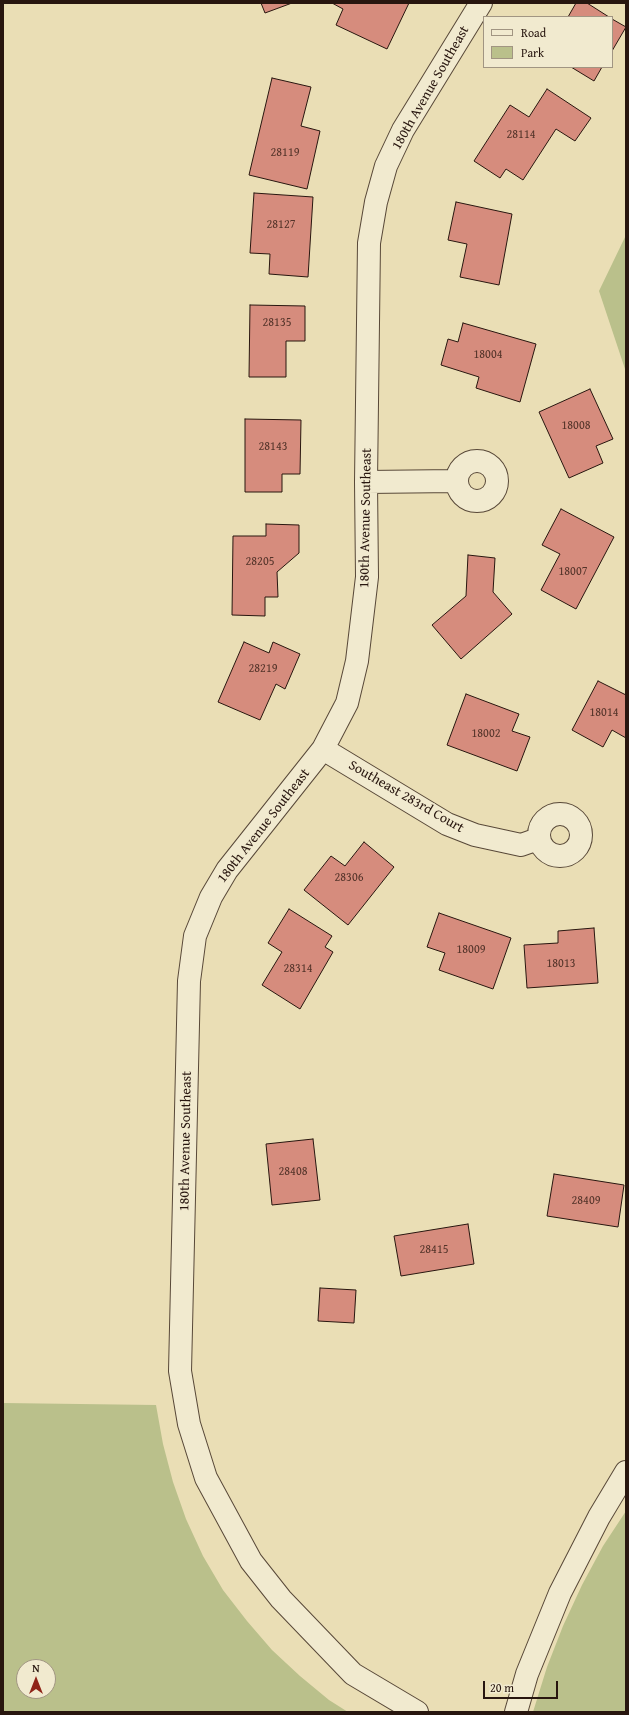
<!DOCTYPE html>
<style>
body{margin:0}
#map{position:relative;width:629px;height:1715px;overflow:hidden;background:#eadeb5;font-family:"Gentium Book Plus",serif}
canvas{display:block}
.frame{position:absolute;inset:0;border:4px solid #28160f;pointer-events:none}
.legend{position:absolute;left:483px;top:16px;width:130px;height:52px;box-sizing:border-box;background:#f1eacf;border:1px solid #a19582;margin:0;padding:5px 7px;list-style:none;font-size:12px;color:#28160f}
.legend li{display:flex;align-items:center;gap:8px;height:20px}
.legend b{width:20px;border:1px solid #a19582}
.north{position:absolute;left:16px;top:1659px;width:40px;height:40px;box-sizing:border-box;background:#f1eacf;border:1px solid #a19582;border-radius:50%;rotate:0deg;font-size:11px;font-weight:700;line-height:16px;text-align:center;color:#28160f}
.north::after{content:'';display:block;margin:auto;width:14px;height:18px;background:#8f2418;clip-path:polygon(50% 0,100% 100%,50% 72%,0 100%)}
.scale{position:absolute;left:483px;top:1681px;width:75px;height:18px;box-sizing:border-box;border:2px solid #28160f;border-top:0;padding-left:5px;font-size:12px;line-height:14px;white-space:nowrap;color:#28160f;-webkit-text-stroke:3px #f1eacf;paint-order:stroke}
</style>
<div id="map">
<canvas width="629" height="1715"></canvas>
<div class="frame"></div>
<ul class="legend">
<li><b style="height:5px;background:#f1eacf"></b>Road</li>
<li><b style="height:11px;background:#bac08b"></b>Park</li>
</ul>
<div class="north">N</div>
<div class="scale">20 m</div>
</div>
<script>
const g = document.querySelector('canvas').getContext('2d');
g.lineJoin = 'round';
function paint(path, color) { g.fillStyle = color; g.fill(path, 'evenodd'); }
const toPath = rows => new Path2D(rows.map(r => 'M' + r).join(''));
function strokePath(path, color, width, dash) { g.strokeStyle = color; g.lineWidth = width; g.lineCap = dash ? 'butt' : 'round'; g.setLineDash(dash || []); g.stroke(path); }
function label(font, color, halo, rows, align = 'center') {
  g.font = font + ' "Gentium Book Plus",serif'; g.lineWidth = 3.5; g.setLineDash([]); g.textBaseline = 'middle'; g.strokeStyle = halo; g.fillStyle = color; for (const [text, x, y, turn = 0] of rows) {
    g.save(); g.translate(x, y); g.rotate((+turn || 0) * Math.PI / 180); g.textAlign = isNaN(turn) ? turn : align; if (halo) g.strokeText(text, 0, 0); g.fillText(text, 0, 0); g.restore();
  }
}
paint(toPath([
 [626,235,626,372,599,291],
 [3,1403,156,1405,163,1444,173,1482,186,1519,203,1556,223,1590,247,1621,272,1650,300,1676,329,1700,348,1712,3,1712],
 [24,1667,48,1667,48,1691,24,1691],
 [626,1511,626,1712,533,1712,547,1667,563,1626,582,1585,603,1546]
]), '#bac08b');
const building = toPath([
 [261,3,292,3,265,13,261,3],
 [332,3,409,3,387,49,336,25,343,9,332,3],
 [576,3,587,3,609,17,568,17,576,3],
 [612,19,626,27,612,51,612,19],
 [571,67,602,67,594,81,571,67],
 [272,78,311,87,301,126,320,131,307,189,249,175,272,78],
 [547,89,591,118,575,141,556,129,523,180,506,169,500,178,474,161,510,105,529,117,547,89],
 [254,193,313,197,308,277,269,274,270,254,250,253,254,193],
 [456,202,512,214,499,285,460,277,467,244,448,240,456,202],
 [250,305,305,306,305,341,286,341,286,377,249,377,250,305],
 [463,323,536,344,520,402,476,388,479,377,441,365,448,339,458,342,463,323],
 [590,389,613,439,596,446,603,463,569,478,539,412,590,389],
 [245,419,301,420,300,474,282,474,282,492,245,492,245,419],
 [561,509,614,537,576,609,541,590,560,554,542,545,561,509],
 [266,524,299,525,299,553,277,572,278,597,265,597,265,616,232,615,233,536,266,536,266,524],
 [468,555,495,558,493,592,512,614,461,659,432,625,466,596,468,555],
 [244,642,269,653,273,642,300,654,285,689,276,684,260,720,218,702,244,642],
 [598,681,626,695,626,738,612,730,603,747,572,730,598,681],
 [466,694,519,714,512,731,530,737,517,771,447,745,466,694],
 [364,842,394,867,348,925,304,890,331,856,345,866,364,842],
 [289,909,332,936,325,947,333,952,300,1009,262,985,282,952,268,943,289,909],
 [439,913,511,938,493,989,439,970,445,953,427,947,439,913],
 [594,928,598,983,527,988,524,945,558,943,558,931,594,928],
 [313,1139,320,1200,272,1205,266,1144,313,1139],
 [554,1174,624,1185,618,1227,547,1216,554,1174],
 [468,1224,474,1264,401,1276,394,1236,468,1224],
 [320,1288,356,1290,354,1323,318,1321,320,1288]
]);
paint(building, '#d68c7d');
strokePath(building, '#28160f', 1);
const minor = toPath([
 '457 481a20 20 0 1 1 40 0a20 20 0 1 1-40 0Z',
 [366,482,456,481],
 [323,749,447,824,475,835,521,845,538,839],
 '539 835a21 21 0 1 1 42 0a21 21 0 1 1-42 0Z',
 [417,1712,353,1674,281,1599,251,1561,206,1478,189,1424,180,1371,189,981,195,936,211,897,227,870,323,749,347,703,357,661,367,577,366,482,369,243,376,202,386,166,403,130,481,3],
 [516,1712,527,1674,560,1593,599,1517,626,1472]
]);
strokePath(minor, '#584838', 24);
strokePath(minor, '#f1eacf', 22);
label('12px', '#54342a', null, [
 ["28114",521,135],
 ["28119",285,153],
 ["28127",281,225],
 ["28135",277,323],
 ["18004",488,355],
 ["18008",576,426],
 ["28143",273,447],
 ["28205",260,562],
 ["18007",573,572],
 ["28219",263,669],
 ["18014",604,713],
 ["18002",486,734],
 ["28306",349,878],
 ["18009",471,950],
 ["18013",561,964],
 ["28314",298,969],
 ["28408",293,1172],
 ["28409",586,1201],
 ["28415",434,1250]
]);
label('14px', '#28160f', '#f1eacf', [
 ["180th Avenue Southeast",431,88,-60],
 ["180th Avenue Southeast",366,518,-89],
 ["Southeast 283rd Court",406,797,30],
 ["180th Avenue Southeast",264,826,-52],
 ["180th Avenue Southeast",186,1141,-89]
]);
</script>
